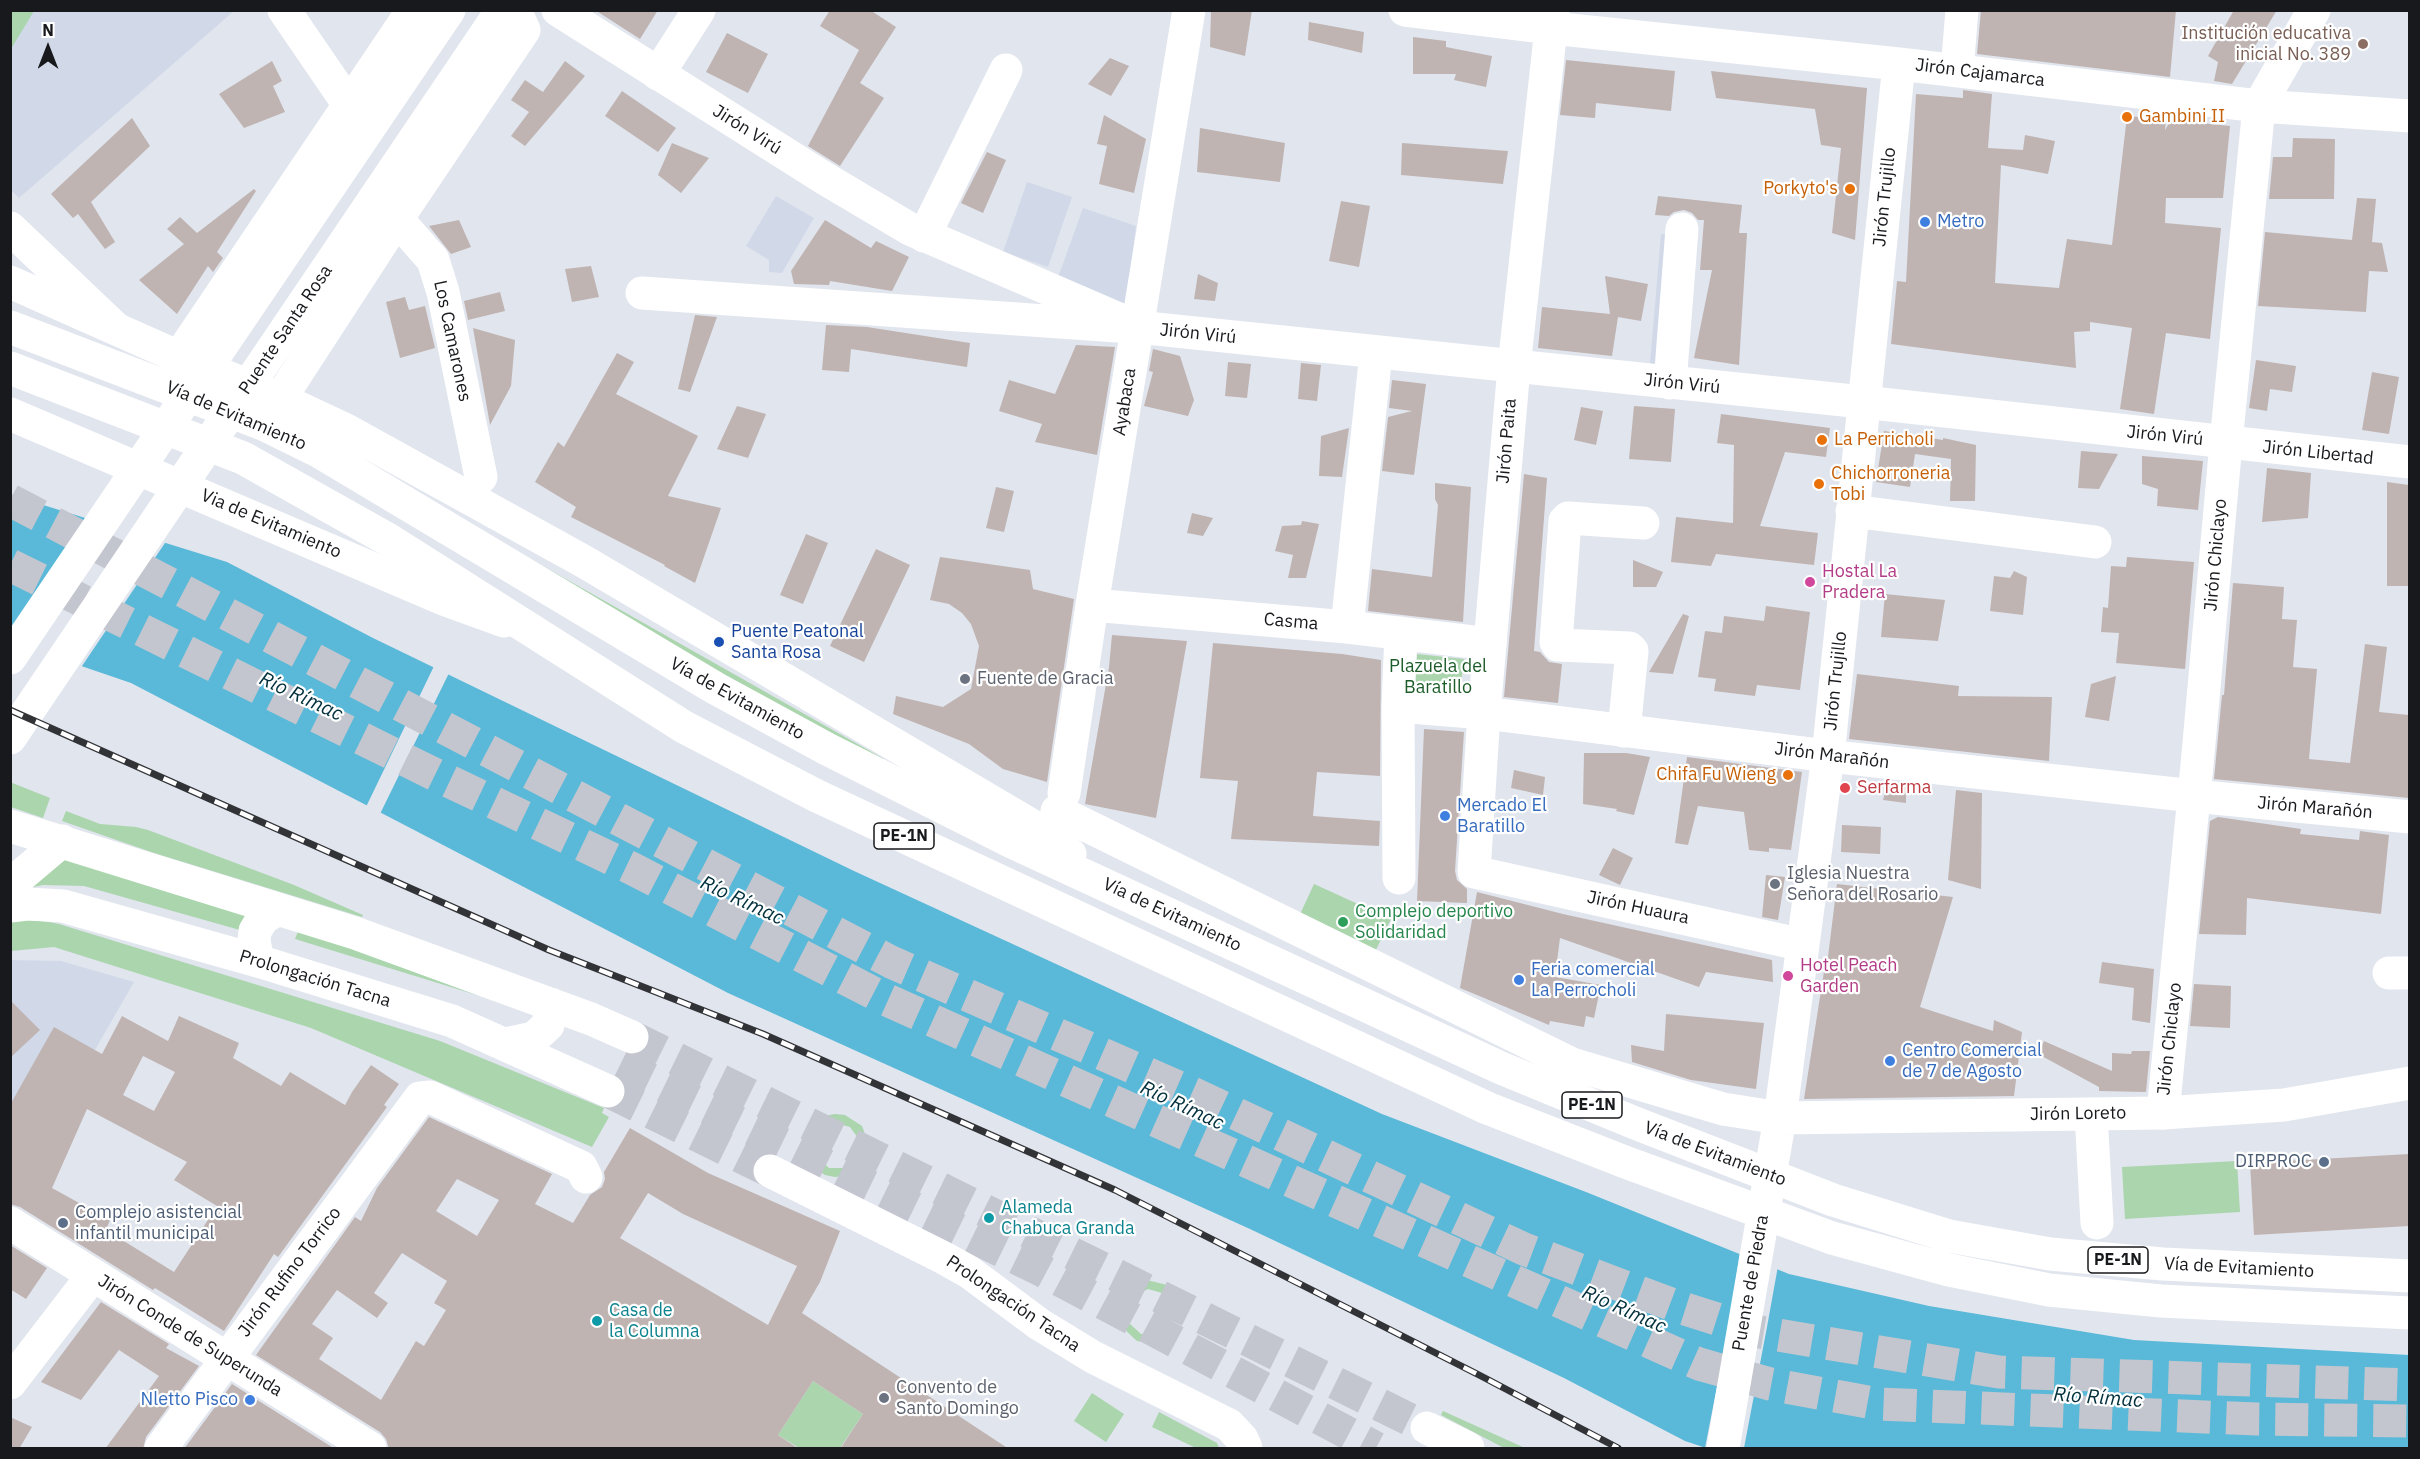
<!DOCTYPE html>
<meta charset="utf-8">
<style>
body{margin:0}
#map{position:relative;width:2420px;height:1459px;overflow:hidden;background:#e1e5ee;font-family:"IBM Plex Sans",sans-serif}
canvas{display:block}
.frame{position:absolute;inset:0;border:12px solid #18191c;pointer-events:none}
.north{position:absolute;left:18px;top:18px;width:60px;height:60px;-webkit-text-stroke:4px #fff;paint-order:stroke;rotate:0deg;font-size:16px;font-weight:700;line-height:24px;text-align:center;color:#18191c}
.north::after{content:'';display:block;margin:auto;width:21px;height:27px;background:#18191c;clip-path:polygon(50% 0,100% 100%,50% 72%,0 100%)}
</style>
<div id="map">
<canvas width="2420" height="1459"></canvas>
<div class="frame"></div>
<div class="north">N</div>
</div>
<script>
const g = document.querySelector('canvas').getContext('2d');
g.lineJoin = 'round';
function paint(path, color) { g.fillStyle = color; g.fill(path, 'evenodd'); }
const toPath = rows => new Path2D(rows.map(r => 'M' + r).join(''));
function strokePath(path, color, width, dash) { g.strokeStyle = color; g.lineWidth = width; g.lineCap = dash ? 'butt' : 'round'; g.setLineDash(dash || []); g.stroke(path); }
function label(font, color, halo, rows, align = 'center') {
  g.font = font + ' "IBM Plex Sans",sans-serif'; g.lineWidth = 4.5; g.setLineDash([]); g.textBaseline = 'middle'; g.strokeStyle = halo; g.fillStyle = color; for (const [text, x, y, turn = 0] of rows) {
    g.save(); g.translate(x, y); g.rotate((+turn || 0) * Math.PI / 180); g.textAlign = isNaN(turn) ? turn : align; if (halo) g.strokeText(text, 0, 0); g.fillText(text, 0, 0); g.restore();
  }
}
paint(toPath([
 [10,11,234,11,19,198,10,189],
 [1027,182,1072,197,1048,267,1003,252],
 [776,196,814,218,782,273,769,272,769,260,746,246],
 [1083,208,1136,226,1126,307,1056,283],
 [1661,234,1690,237,1680,367,1650,364],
 [11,960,61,961,134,982,11,1196]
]), '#d1d9e9');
paint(toPath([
 [11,10,34,11,11,49,10,48],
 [428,501,884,759,879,768],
 [1417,654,1464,659,1459,700,1412,695],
 [10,782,50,798,43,818,11,807],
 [66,811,100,824,136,827,148,830,294,885,363,915,362,917,154,853,62,821],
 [66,854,256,916,247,932,84,886,43,885,19,890],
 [1314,884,1391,919,1371,960,1295,925],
 [33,919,59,924,440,1041,604,1108,602,1113,609,1117,592,1147,311,1028,54,947,11,951,10,922],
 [299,929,480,996,295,939],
 [835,1114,845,1115,862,1126,869,1145,867,1155,859,1152,858,1138,850,1127,836,1123,821,1130,815,1123,824,1116],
 [807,1135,816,1137,814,1149,817,1157,829,1168,844,1168,856,1159,863,1165,846,1176,835,1177,825,1175,816,1169,809,1161,806,1151],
 [2237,1161,2240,1212,2125,1219,2122,1167],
 [1147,1280,1167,1285,1174,1292,1181,1311,1180,1322,1172,1318,1171,1304,1162,1293,1148,1289,1134,1296,1127,1290,1137,1283],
 [1120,1301,1128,1303,1127,1316,1129,1323,1141,1334,1157,1334,1169,1325,1175,1331,1167,1338,1158,1342,1148,1343,1137,1341,1122,1327,1118,1317],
 [813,1381,863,1414,840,1448,799,1448,778,1435],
 [1092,1393,1124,1414,1106,1442,1074,1421],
 [1443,1411,1525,1448,1504,1448,1441,1415],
 [1159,1412,1217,1443,1219,1448,1196,1448,1152,1427]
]), '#aad5ad');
paint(toPath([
 [11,495,227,562,373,638,854,871,1382,1114,1586,1192,1789,1274,1929,1306,2134,1340,2409,1355,2409,1448,1706,1448,1685,1441,1564,1378,1250,1229,728,993,131,683,11,642]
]), '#5ab9d8');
paint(toPath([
 [90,516,167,540,80,669,10,646],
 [435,664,450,671,379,816,365,809],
 [1740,1251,1778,1266,1767,1327,1744,1448,1705,1448,1730,1320]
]), '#e1e5ee');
paint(toPath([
 [595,10,658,10,640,39],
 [830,10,870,10,896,27,860,83,884,98,840,166,808,146,859,50,820,26],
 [1211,10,1252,10,1245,56,1210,47],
 [1981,10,2176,10,2170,77,1977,54],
 [2234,10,2277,10,2232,84,2214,81,2218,62,2208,56],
 [1309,22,1364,32,1362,53,1308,40],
 [727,33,768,54,748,93,706,72],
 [1413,37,1446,41,1446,47,1492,56,1486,87,1454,80,1456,74,1413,74],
 [1110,58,1129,66,1111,96,1088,84],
 [1566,60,1675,71,1671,111,1596,103,1595,118,1560,115],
 [272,61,282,81,273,86,285,112,244,128,219,94],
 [565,61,585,76,525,146,511,136,529,112,511,100,525,80,543,92],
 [1711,71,1867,88,1855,240,1832,233,1841,148,1821,145,1815,109,1716,98],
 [1963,90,1992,94,1988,148,2023,150,2025,135,2055,141,2048,174,2001,165,1995,283,2059,288,2067,239,2112,245,2127,116,2166,119,2165,130,2171,120,2230,126,2223,198,2166,198,2165,223,2221,228,2210,339,2166,333,2154,414,2120,409,2132,328,2090,322,2090,331,2074,332,2076,368,1891,344,1897,281,1906,282,1916,94,1963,98],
 [622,91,676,128,658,152,605,116],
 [1104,115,1146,139,1134,193,1099,184,1107,146,1097,144],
 [132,118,150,146,91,202,115,242,105,249,78,214,73,218,51,194],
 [1200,128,1285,143,1280,182,1197,172],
 [2293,138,2335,139,2334,199,2269,199,2273,157,2292,157],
 [672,143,709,158,681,193,658,175],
 [1402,143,1508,151,1503,184,1401,175],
 [987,152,1006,160,983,213,961,203],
 [254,189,256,191,217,252,223,258,213,272,208,266,177,314,139,280,184,244,167,229,180,217,197,233],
 [1658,196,1742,205,1739,233,1747,233,1739,365,1694,358,1712,270,1700,270,1704,220,1698,220,1692,213,1684,210,1674,212,1669,216,1655,215],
 [2357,198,2376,199,2372,242,2382,243,2388,272,2369,271,2366,312,2258,306,2265,232,2352,240],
 [1341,201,1370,206,1359,267,1329,261],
 [459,220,471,247,451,254,429,226],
 [825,220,871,248,876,241,909,257,892,291,830,281,829,285,794,284,791,271],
 [591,266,599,297,572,302,565,269],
 [1198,274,1218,283,1215,301,1194,299],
 [1605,276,1648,284,1641,321,1618,317,1612,356,1538,348,1542,307,1610,314],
 [500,292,505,311,468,320,464,301],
 [405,297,409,310,425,306,435,348,400,358,386,302],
 [695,315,717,317,690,392,678,389],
 [826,325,867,327,970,343,967,367,851,349,849,372,822,370],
 [473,328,515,340,511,386,490,425],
 [1076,345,1115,347,1097,455,1035,442,1042,424,999,411,1009,380,1055,394],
 [1153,349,1180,356,1194,400,1188,416,1144,406,1153,372,1149,371],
 [617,353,634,362,616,394,698,436,668,496,721,508,695,583,664,566,665,565,571,517,576,507,535,482,558,442,564,447],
 [2256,360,2296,366,2292,392,2270,389,2267,411,2249,408],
 [1228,362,1251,364,1247,398,1225,396],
 [1301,363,1321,365,1317,401,1298,399],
 [2372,372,2399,377,2389,434,2362,430],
 [1392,380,1426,384,1414,475,1382,471,1388,417,1412,411,1389,408],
 [737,406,766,414,748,458,717,449],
 [1634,406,1675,409,1671,462,1629,459],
 [1581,407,1603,411,1596,445,1574,440],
 [1721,414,1830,428,1826,457,1785,452,1760,526,1818,533,1814,565,1716,554,1711,566,1671,562,1676,517,1733,523,1734,445,1717,443],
 [1349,428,1342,477,1319,476,1321,436],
 [1884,431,1943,440,1943,438,1976,445,1975,501,1950,501,1951,459,1915,454,1910,487,1876,482],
 [2081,451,2118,454,2099,489,2078,488],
 [2142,456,2203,461,2198,510,2157,506,2158,489,2142,484],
 [2267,468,2311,473,2308,518,2262,522],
 [1524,474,1547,478,1534,651,1540,652,1549,662,1562,664,1558,703,1504,697],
 [2387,482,2409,485,2409,586,2387,586],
 [1435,483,1471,487,1463,622,1368,611,1372,569,1432,577,1438,505,1435,499],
 [996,487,1014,491,1004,532,986,528],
 [1192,513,1213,518,1203,536,1187,533],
 [1302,521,1319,524,1306,578,1288,578,1293,555,1275,551,1282,526,1301,525],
 [806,534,828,543,803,604,780,595],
 [876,549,910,565,864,662,830,646],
 [940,557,1030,570,1033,589,1074,599,1047,782,1003,769,969,744,893,714,896,696,943,707,971,689,979,646,971,624,962,613,949,604,930,600],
 [2127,557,2194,562,2185,669,2116,663,2119,633,2101,632,2103,607,2108,608,2111,566,2126,567],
 [1633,560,1663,572,1656,587,1633,587],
 [2014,571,2027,577,2023,615,1990,611,1994,576,2010,578],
 [2233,583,2284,587,2282,619,2297,620,2293,667,2317,669,2309,759,2350,763,2365,644,2387,647,2379,712,2409,715,2409,798,2214,779,2222,695,2224,695],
 [1885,594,1945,600,1938,641,1881,637],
 [1766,606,1810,612,1800,690,1757,685,1755,696,1714,691,1716,679,1698,677,1705,631,1722,633,1724,616,1764,621],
 [1683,614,1689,616,1673,674,1649,672],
 [1112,635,1187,641,1156,818,1085,804,1109,667],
 [1213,643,1342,654,1381,660,1380,776,1317,772,1313,816,1380,821,1379,846,1231,839,1238,781,1200,778],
 [1857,674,1959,686,1958,696,2052,697,2049,761,1849,739],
 [2116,676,2109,721,2085,717,2091,684],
 [1424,729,1464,732,1455,871,1457,880,1467,889,1467,903,1417,901],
 [1584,753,1626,753,1650,757,1634,815,1616,811,1617,809,1583,804],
 [1687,757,1802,772,1791,850,1769,848,1769,852,1749,850,1744,812,1698,806,1688,845,1675,843],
 [1514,770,1545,777,1543,795,1511,788],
 [1888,782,1906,786,1906,803,1883,800],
 [1956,790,1982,793,1981,889,1948,880],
 [2218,817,2301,829,2300,834,2359,840,2360,831,2389,835,2381,914,2247,898,2246,935,2199,934,2210,821],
 [1842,825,1881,827,1880,854,1841,852],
 [1613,848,1633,858,1620,885,1599,875],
 [1766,875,1785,877,1778,920,1762,917],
 [1837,884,1953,897,1920,1007,1993,1031,1994,1020,2022,1032,2014,1096,1804,1099,1825,965,1827,965],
 [1477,892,1563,914,1772,960,1773,982,1706,972,1699,987,1560,938,1555,977,1601,985,1594,1018,1586,1016,1584,1027,1550,1021,1549,1025,1460,988],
 [2102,962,2154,969,2150,1023,2132,1020,2134,988,2099,983],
 [2194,984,2231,986,2230,1028,2190,1026],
 [10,1000,40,1030,10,1058],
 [1666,1014,1764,1023,1756,1089,1691,1080,1632,1062,1631,1045,1664,1051],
 [122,1016,168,1041,179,1016,239,1043,233,1058,281,1086,290,1072,345,1105,352,1092,371,1065,399,1084,384,1105,387,1107,278,1257,274,1254,224,1331,155,1288,153,1290,20,1207,10,1204,10,1105,54,1027,102,1054],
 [143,1056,175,1072,154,1111,123,1095],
 [87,1109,187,1162,174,1180,217,1206,174,1272,106,1230,110,1220,52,1188],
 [2044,1041,2112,1071,2112,1053,2131,1054,2132,1051,2150,1051,2146,1092,2099,1091,2099,1087,2038,1054],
 [429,1117,552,1174,535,1204,573,1223,590,1195,602,1187,605,1179,604,1172,630,1128,708,1173,840,1231,820,1282,802,1313,1009,1449,840,1449,863,1414,813,1381,778,1435,799,1449,389,1449,386,1439,380,1432,256,1355,355,1217,361,1221,377,1188],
 [457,1179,499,1200,477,1236,436,1211],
 [648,1193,683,1214,797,1266,768,1325,620,1238],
 [402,1253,447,1281,434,1303,446,1310,424,1346,416,1341,381,1400,319,1359,333,1338,312,1324,337,1290,377,1318,388,1303,374,1293],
 [2409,1154,2409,1226,2254,1235,2250,1163],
 [10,1245,47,1268,26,1299,10,1289],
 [101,1302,169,1344,166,1348,199,1366,146,1437,143,1449,105,1449,159,1376,119,1350,81,1400,41,1382],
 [232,1384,335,1449,184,1449],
 [10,1417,32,1427,19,1449,10,1449]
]), '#bfb4b2');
strokePath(toPath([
 [632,1037,1427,1428],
 [620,1065,1039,1269,1376,1448],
 [608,1091,770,1171]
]), '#c3c6ce', 33, [33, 16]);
strokePath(toPath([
 [10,500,891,962,1192,1093,1524,1249,1676,1306,1754,1331,1999,1372,2410,1385],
 [10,565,438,776,633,869,887,1000,1699,1364,1770,1384,1878,1404,2257,1419,2410,1421]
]), '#c3c6ce', 33, [33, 16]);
strokePath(toPath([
 [284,10,349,105],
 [1553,10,1551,28,1899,64,2259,106,2410,116],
 [1957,70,1962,10],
 [658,74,699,10],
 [397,219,433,260,443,292,481,477],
 [10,228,114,327],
 [924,236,1006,70],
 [642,293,1132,327],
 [1670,383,1682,229],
 [10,414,446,600,504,621],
 [2226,443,2259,106,2314,10],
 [1852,511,2095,542],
 [1092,605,1347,627,1490,644],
 [1347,627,1376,353],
 [1398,706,1484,713,1474,872,1803,945],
 [1624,731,1632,651,1629,648,1558,645,1556,642,1565,521,1568,518,1643,523],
 [1064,793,1092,605,1189,10],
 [1057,811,1572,1064,1723,1109,1780,1118,2163,1113],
 [10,826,355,933,591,1019,632,1037],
 [1399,878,1398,706,1401,633],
 [10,885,62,841],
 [10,906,27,904,63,906,258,961,452,1021,608,1091],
 [258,961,254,941,255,931,263,918,278,909],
 [2389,973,2410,973],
 [506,1044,534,1038,548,1025,551,1004],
 [2091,1114,2097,1223],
 [770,1171,944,1258,969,1272,1039,1324,1093,1357,1229,1425,1242,1439,1246,1448],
 [10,1223,370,1448],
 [10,1383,93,1275],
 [1427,1428,1468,1448],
 [161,1448,420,1098,430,1097,581,1167,586,1177],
 [1723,1448,1780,1118,1828,756,1899,64]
]), '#fff', 33);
strokePath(toPath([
 [558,10,824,178,910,229,1137,327,1863,402,2410,462],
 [1405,10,1551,28,1514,367,1484,713,1828,756,2194,796,2410,817],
 [179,357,413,10],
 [280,399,397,219,524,30,515,10],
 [2226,443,2197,765,2163,1113,2284,1105,2410,1083],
 [10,658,449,10],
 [10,738,502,10]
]), '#fff', 33);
strokePath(toPath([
 [10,282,179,357,280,399,346,430,583,561,1036,828,1070,854],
 [10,327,263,424,320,452,715,688,827,749,1012,842,1501,1068,1635,1123,1833,1200,1949,1236,2050,1254,2163,1264,2410,1276],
 [10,368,243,458,389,540,684,727,817,796,1487,1108,1625,1162,1832,1238,1949,1270,2049,1290,2161,1301,2410,1313]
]), '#fff', 33);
const rail = toPath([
 [10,710,549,950,763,1034,1115,1190,1481,1376,1618,1448]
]);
strokePath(rail, '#323337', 7);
strokePath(rail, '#fff', 4.5, [14]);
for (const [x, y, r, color] of [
 [2363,44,6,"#8d6e63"],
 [2127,117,6,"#e8710a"],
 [1850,189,6,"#e8710a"],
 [1925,222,6,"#3f7fe0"],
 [1822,440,6,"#e8710a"],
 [1819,484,6,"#e8710a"],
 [1810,582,6,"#d1479c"],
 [719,642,6,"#1a4fb4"],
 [965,679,6,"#6b7280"],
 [1788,775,6,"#e8710a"],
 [1845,788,6,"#e0444e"],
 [1445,816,6,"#3f7fe0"],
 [1775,884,6,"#6b7280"],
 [1343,922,6,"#2e9e5b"],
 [1788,976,6,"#d1479c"],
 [1519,980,6,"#3f7fe0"],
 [1890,1061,6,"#3f7fe0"],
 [2324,1162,6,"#5c6f8a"],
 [989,1218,6,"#0f9aa8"],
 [63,1223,6,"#5c6f8a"],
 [597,1321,6,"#0f9aa8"],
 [884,1398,6,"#6b7280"],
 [250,1400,6,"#3f7fe0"]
]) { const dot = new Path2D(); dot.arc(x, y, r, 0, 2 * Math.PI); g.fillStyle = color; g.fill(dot); strokePath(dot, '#fff', 2); }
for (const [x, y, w] of [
 [904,836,60],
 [1592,1105,60],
 [2118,1260,60]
]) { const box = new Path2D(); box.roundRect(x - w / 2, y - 13, w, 26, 4.5); g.fillStyle = '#fff'; g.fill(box); strokePath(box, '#18191c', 1.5); }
label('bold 16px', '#18191c', null, [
 ["PE-1N",904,836],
 ["PE-1N",1592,1105],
 ["PE-1N",2118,1260]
]);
label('18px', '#785e54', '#fff', [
 ["Institución educativa",2351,34],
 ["inicial No. 389",2351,55]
], 'right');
label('18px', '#18191c', '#fff', [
 ["Jirón Cajamarca",1980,73,7],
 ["Jirón Virú",747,130,32],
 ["Jirón Trujillo",1885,197,-84],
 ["Puente Santa Rosa",286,330,-56],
 ["Jirón Virú",1198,334,6],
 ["Los Camarones",452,341,78],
 ["Jirón Virú",1682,384,6],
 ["Ayabaca",1125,402,-81],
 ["Vía de Evitamiento",236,416,23],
 ["Jirón Virú",2165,436,6],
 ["Jirón Paita",1507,441,-85],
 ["Jirón Libertad",2318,453,6],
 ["Via de Evitamiento",271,524,23],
 ["Jirón Chiclayo",2216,555,-85],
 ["Casma",1291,622,5],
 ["Jirón Trujillo",1836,681,-84],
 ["Vía de Evitamiento",737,699,29],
 ["Jirón Marañón",1832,756,7],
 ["Jirón Marañón",2315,808,5],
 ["Jirón Huaura",1638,908,12],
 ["Vía de Evitamiento",1172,915,25],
 ["Prolongación Tacna",315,979,17],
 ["Jirón Chiclayo",2170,1039,-84],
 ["Jirón Loreto",2078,1114,-1],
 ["Vía de Evitamiento",1715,1154,21],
 ["Vía de Evitamiento",2239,1268,3],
 ["Jirón Rufino Torrico",290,1272,-53],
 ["Puente de Piedra",1751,1283,-80],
 ["Prolongación Tacna",1013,1304,34],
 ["Jirón Conde de Superunda",190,1336,32]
]);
label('18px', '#c56008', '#fff', [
 ["Gambini II",2139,117],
 ["Porkyto's",1838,189,"right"],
 ["La Perricholi",1834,440],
 ["Chichorroneria",1831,474],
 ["Tobi",1831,495],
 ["Chifa Fu Wieng",1776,775,"right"]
], 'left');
label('18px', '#366cbe', '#fff', [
 ["Metro",1937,222],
 ["Mercado El",1457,806],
 ["Baratillo",1457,827],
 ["Feria comercial",1531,970],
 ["La Perrocholi",1531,991],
 ["Centro Comercial",1902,1051],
 ["de 7 de Agosto",1902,1072],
 ["Nletto Pisco",238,1400,"right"]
], 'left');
label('18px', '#b23c85', '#fff', [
 ["Hostal La",1822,572],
 ["Pradera",1822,593],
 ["Hotel Peach",1800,966],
 ["Garden",1800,987]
], 'left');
label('18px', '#164399', '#fff', [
 ["Puente Peatonal",731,632],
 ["Santa Rosa",731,653]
], 'left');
label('18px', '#1d5c29', '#fff', [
 ["Plazuela del",1438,667],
 ["Baratillo",1438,688]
]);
label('18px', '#5b616d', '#fff', [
 ["Fuente de Gracia",977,679],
 ["Iglesia Nuestra",1787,874],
 ["Señora del Rosario",1787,895],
 ["Convento de",896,1388],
 ["Santo Domingo",896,1409]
], 'left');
label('18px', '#be3a42', '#fff', [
 ["Serfarma",1857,788]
], 'left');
label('18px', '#27864d', '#fff', [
 ["Complejo deportivo",1355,912],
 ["Solidaridad",1355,933]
], 'left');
label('18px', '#4e5e75', '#fff', [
 ["DIRPROC",2312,1162],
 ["Complejo asistencial",75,1213,"left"],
 ["infantil municipal",75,1234,"left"]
], 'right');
label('18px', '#0d838f', '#fff', [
 ["Alameda",1001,1208],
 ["Chabuca Granda",1001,1229],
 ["Casa de",609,1311],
 ["la Columna",609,1332]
], 'left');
label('italic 20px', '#012f3c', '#fff', [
 ["Río Rímac",301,697,25],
 ["Río Rímac",742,901,25],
 ["Río Rímac",1182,1106,25],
 ["Río Rímac",1624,1310,24],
 ["Río Rímac",2098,1398,4]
]);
</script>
